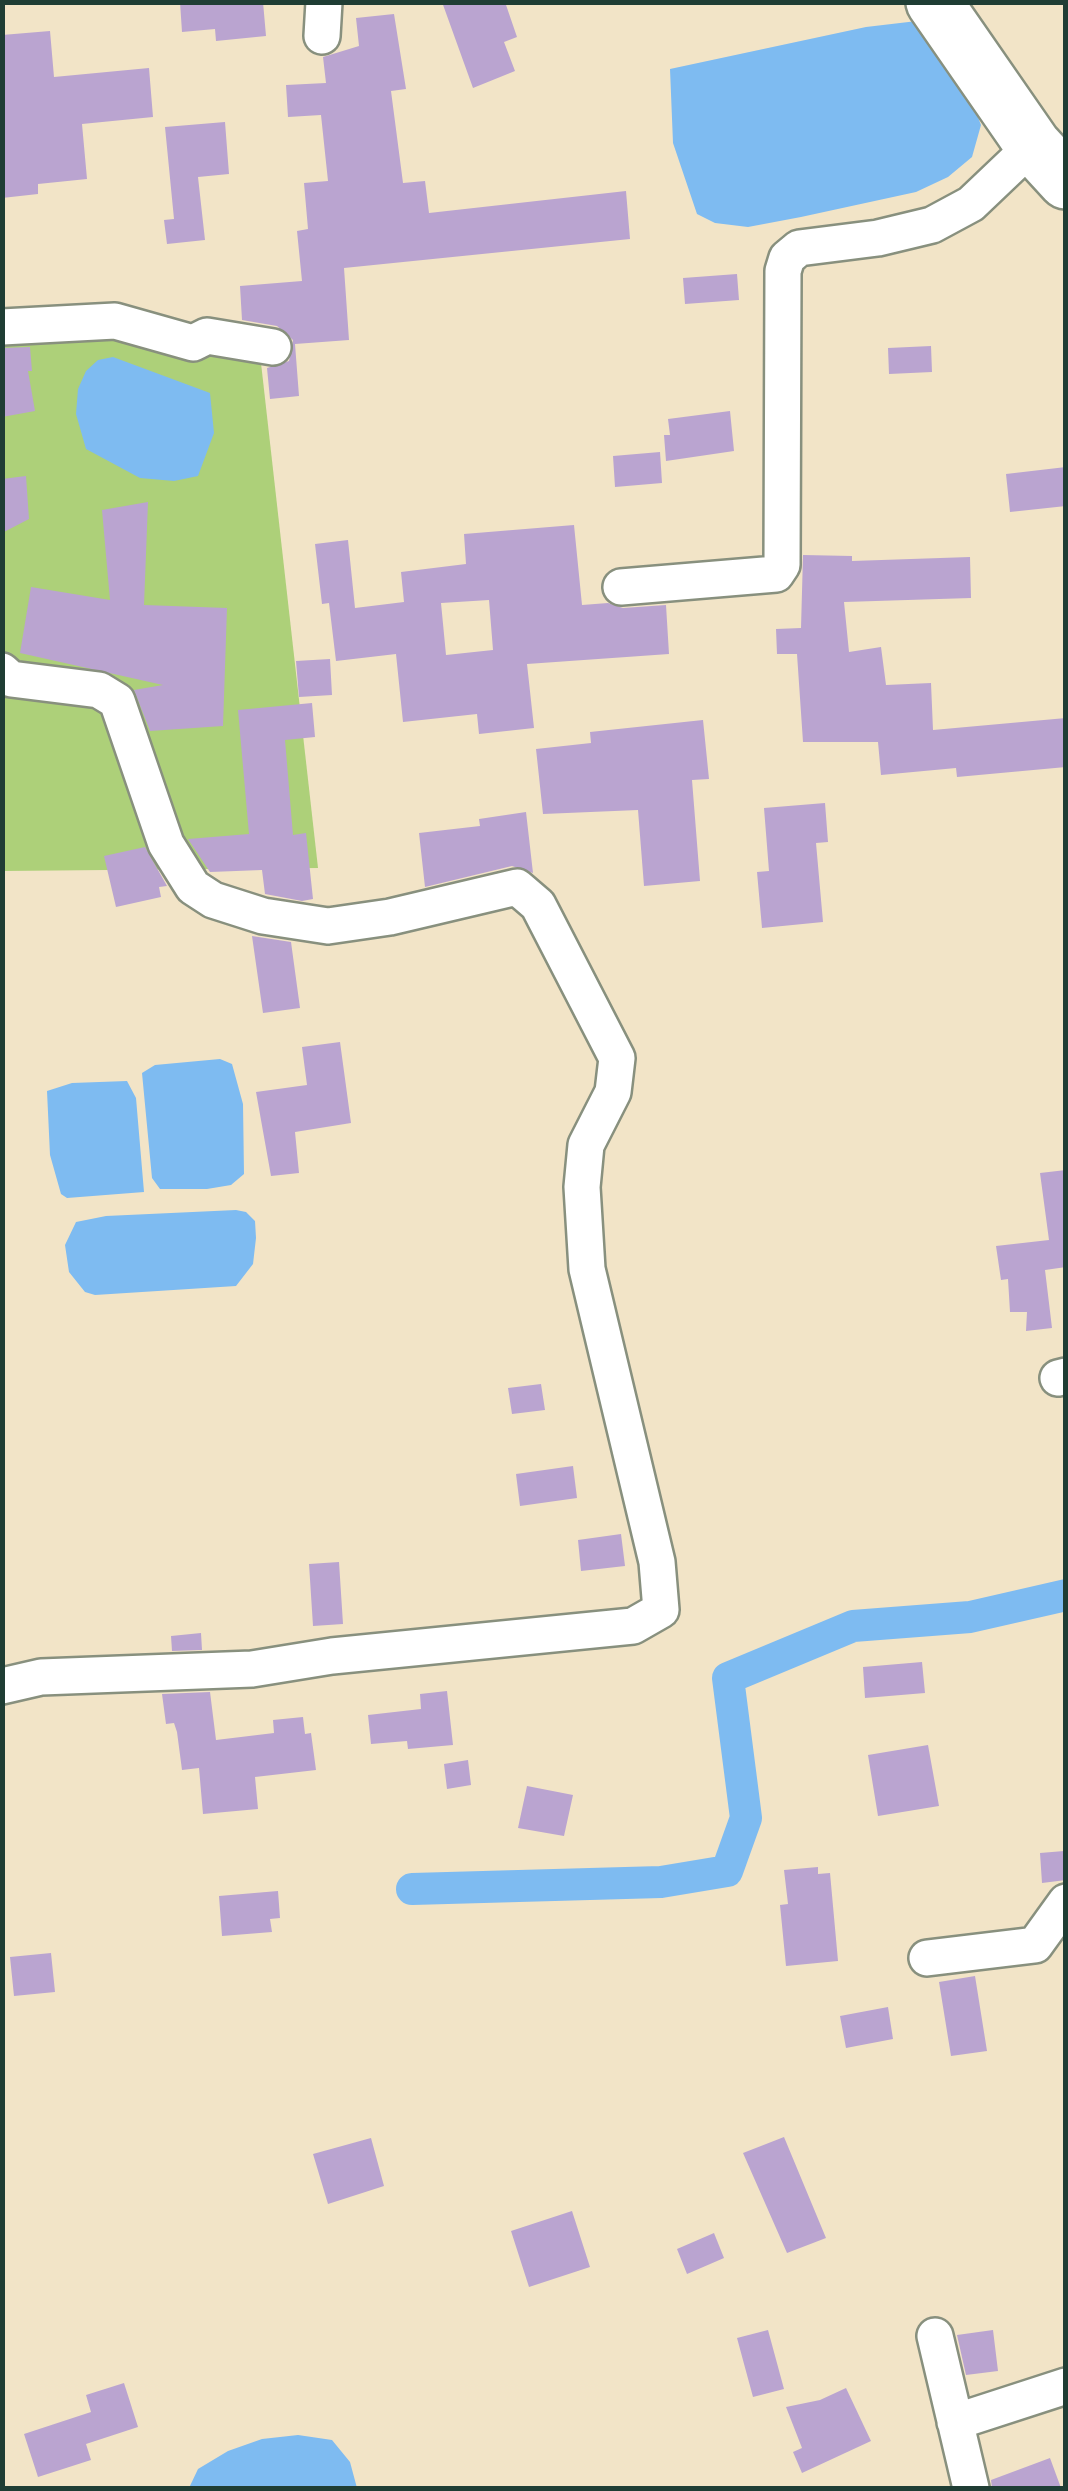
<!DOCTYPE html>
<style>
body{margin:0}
#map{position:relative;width:1068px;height:2491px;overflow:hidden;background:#f2e4c7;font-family:Itim,sans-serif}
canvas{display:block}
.frame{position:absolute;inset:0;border:5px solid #1f3d34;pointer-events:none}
</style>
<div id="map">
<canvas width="1068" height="2491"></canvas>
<div class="frame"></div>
</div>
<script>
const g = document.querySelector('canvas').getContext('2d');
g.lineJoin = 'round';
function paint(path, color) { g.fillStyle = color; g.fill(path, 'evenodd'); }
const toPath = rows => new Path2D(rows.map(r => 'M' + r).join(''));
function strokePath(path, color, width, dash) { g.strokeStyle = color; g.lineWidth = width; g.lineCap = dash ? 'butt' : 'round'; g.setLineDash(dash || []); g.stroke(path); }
paint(toPath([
 [105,329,261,363,318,868,3,871,2,337]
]), '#add079');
paint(toPath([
 [917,21,966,86,981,125,972,157,948,177,916,192,801,217,748,227,715,223,697,214,673,143,670,69,866,27],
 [113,357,210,393,214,433,198,476,174,481,140,478,86,449,76,414,78,389,86,371,98,360],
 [220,1059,232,1064,243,1104,244,1174,231,1185,207,1189,160,1189,152,1178,142,1073,155,1065],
 [127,1081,136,1098,144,1192,67,1198,61,1194,50,1155,47,1091,72,1083],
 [236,1210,246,1212,255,1221,256,1238,253,1264,236,1286,95,1295,85,1292,69,1272,65,1245,76,1222,106,1216],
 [298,2435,332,2440,350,2462,357,2488,189,2488,198,2469,228,2451,262,2439]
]), '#7ebbf1');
strokePath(toPath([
 [412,1889,661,1882,727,1871,746,1818,728,1678,853,1626,970,1617,1066,1595]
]), '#7ebbf1', 32);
paint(toPath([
 [180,2,263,2,266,36,216,41,215,29,182,32],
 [442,2,505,2,517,37,504,42,515,71,473,88],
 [394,14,406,89,391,91,403,183,425,181,429,213,626,191,630,239,344,268,349,340,295,344,299,396,270,399,267,368,289,361,293,340,277,326,242,320,240,286,302,281,297,231,308,229,304,183,328,181,321,115,288,117,286,85,326,83,323,57,359,46,356,18],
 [50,31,54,77,149,68,153,117,82,124,87,179,38,184,38,194,2,198,2,35],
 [225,122,229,174,198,177,205,240,167,244,164,220,174,219,165,127],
 [737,274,739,300,685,304,683,278],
 [931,346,932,372,889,374,888,348],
 [30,347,32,371,28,371,35,411,2,417,2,348],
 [730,411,734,451,666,461,664,435,670,435,668,419],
 [660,452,662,483,615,487,613,456],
 [1066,467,1066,506,1010,512,1006,474],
 [26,476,29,519,2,533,2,479],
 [148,502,144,605,227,608,223,726,150,731,134,690,163,685,20,653,31,587,110,600,102,510],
 [574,525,582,605,608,603,623,608,666,605,669,654,527,664,534,728,479,734,477,714,403,722,396,654,336,661,329,603,322,604,315,544,348,540,355,608,404,602,401,572,466,564,464,534],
 [489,600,493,650,446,655,441,603],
 [803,555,852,556,852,561,970,557,971,598,844,602,849,652,881,647,886,685,931,683,933,730,1066,718,1066,767,957,777,956,768,881,775,878,742,803,742,797,654,777,654,776,629,801,628],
 [330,659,332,695,299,697,296,661],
 [312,703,315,737,285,740,293,835,306,833,313,899,302,901,265,894,262,870,210,872,188,839,249,834,238,710],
 [703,720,709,779,692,780,700,881,644,886,638,810,543,814,536,749,591,743,590,732],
 [825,803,828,842,816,843,823,922,762,928,757,872,769,871,764,808],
 [526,812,533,873,512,866,425,887,419,833,480,826,479,819],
 [145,847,167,886,159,887,161,897,116,907,104,856],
 [252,936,291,942,300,1008,263,1013],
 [340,1042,351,1123,295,1132,299,1173,271,1176,256,1092,307,1085,302,1047],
 [1066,1170,1066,1267,1045,1270,1052,1328,1026,1331,1027,1312,1010,1312,1008,1279,1001,1280,996,1246,1049,1240,1040,1173],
 [541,1384,545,1410,512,1414,508,1388],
 [573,1466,577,1498,520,1506,516,1474],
 [621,1534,625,1566,581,1571,578,1540],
 [339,1562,343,1624,313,1626,309,1564],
 [201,1633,202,1650,172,1651,171,1636],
 [922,1662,925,1693,865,1698,863,1667],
 [447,1691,453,1745,408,1749,407,1741,371,1744,368,1715,421,1709,420,1694],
 [210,1692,216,1740,274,1733,273,1720,303,1717,305,1734,311,1733,316,1770,255,1777,258,1809,203,1814,199,1768,182,1770,177,1732,174,1723,166,1724,162,1694],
 [928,1745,939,1806,878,1816,868,1755],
 [468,1760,471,1785,447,1789,444,1764],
 [527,1786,573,1795,564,1836,518,1828],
 [1064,1851,1066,1880,1042,1883,1040,1853],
 [818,1867,818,1874,830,1873,838,1961,786,1966,780,1905,788,1904,784,1870],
 [278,1891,280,1918,270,1919,272,1932,222,1936,219,1896],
 [51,1953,55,1992,14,1996,10,1957],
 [975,1976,987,2051,951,2056,939,1982],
 [888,2007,893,2039,846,2048,840,2016],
 [784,2137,826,2238,787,2253,743,2153],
 [371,2138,384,2186,328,2204,313,2154],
 [572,2211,590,2267,529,2287,511,2231],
 [714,2233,724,2258,687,2274,677,2249],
 [768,2330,784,2389,753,2397,737,2338],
 [993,2330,998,2371,966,2375,957,2335],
 [124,2383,138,2427,86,2444,91,2460,38,2477,24,2434,91,2412,86,2395],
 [846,2388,871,2441,802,2473,793,2452,802,2448,786,2407,820,2400],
 [1050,2458,1061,2488,992,2488,991,2480]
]), '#baa4d0');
const street = toPath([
 [322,36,324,2],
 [2,327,115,321,193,343,207,336,273,347],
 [621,587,776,574,782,565,783,271,787,258,799,248,878,238,932,225,971,204,1033,145],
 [2,671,11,679,99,690,117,701,166,844,193,887,213,900,263,916,328,926,390,917,517,887,538,905,617,1058,613,1092,586,1145,582,1187,587,1269,657,1562,661,1610,633,1626,332,1656,252,1669,41,1677,2,1686],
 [1058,1378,1066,1376],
 [927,1958,1035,1945,1066,1902],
 [935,2336,971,2488],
 [955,2422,1066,2386]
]);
const highway = toPath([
 [934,2,1033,145,1066,181]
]);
strokePath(street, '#88907e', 40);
strokePath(highway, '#88907e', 60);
strokePath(street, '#fff', 35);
strokePath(highway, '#fff', 55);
</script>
